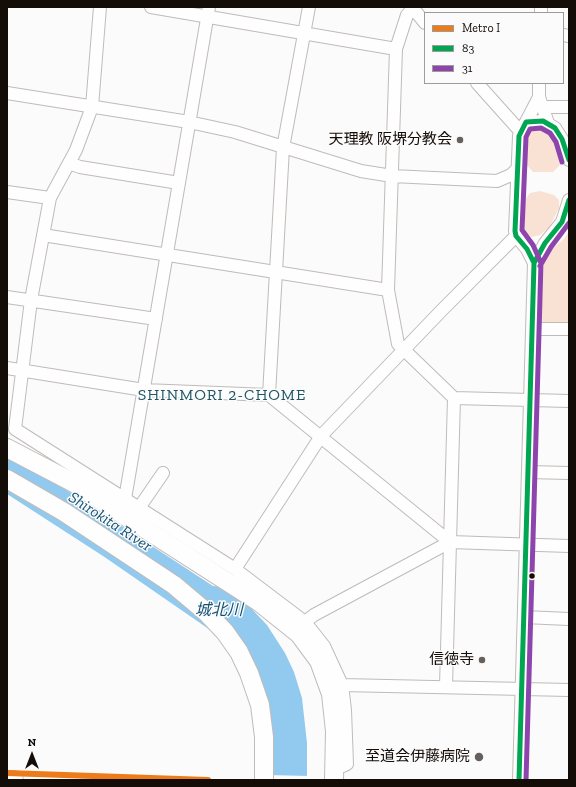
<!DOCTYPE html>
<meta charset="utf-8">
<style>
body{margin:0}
#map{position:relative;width:576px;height:787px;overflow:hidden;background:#fbfbfb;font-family:"Zilla Slab",serif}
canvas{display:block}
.frame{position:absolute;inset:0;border:8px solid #140c07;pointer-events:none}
.legend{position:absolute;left:424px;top:12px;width:140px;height:72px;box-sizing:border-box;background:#fbfbfb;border:1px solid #9f9b99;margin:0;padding:5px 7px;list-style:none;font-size:12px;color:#140c07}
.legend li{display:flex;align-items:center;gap:8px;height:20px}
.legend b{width:20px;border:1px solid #9f9b99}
.north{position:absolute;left:12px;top:735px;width:40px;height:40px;-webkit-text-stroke:3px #fbfbfb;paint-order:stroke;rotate:0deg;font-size:11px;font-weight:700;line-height:16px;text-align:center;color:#140c07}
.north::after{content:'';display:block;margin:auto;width:14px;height:18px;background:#140c07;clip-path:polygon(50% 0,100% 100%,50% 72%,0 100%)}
</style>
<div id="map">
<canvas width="576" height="787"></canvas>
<div class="frame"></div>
<ul class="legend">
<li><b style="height:5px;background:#ee7b1a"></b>Metro I</li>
<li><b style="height:5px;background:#00a651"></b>83</li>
<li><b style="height:5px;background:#8e44ad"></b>31</li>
</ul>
<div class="north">N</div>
</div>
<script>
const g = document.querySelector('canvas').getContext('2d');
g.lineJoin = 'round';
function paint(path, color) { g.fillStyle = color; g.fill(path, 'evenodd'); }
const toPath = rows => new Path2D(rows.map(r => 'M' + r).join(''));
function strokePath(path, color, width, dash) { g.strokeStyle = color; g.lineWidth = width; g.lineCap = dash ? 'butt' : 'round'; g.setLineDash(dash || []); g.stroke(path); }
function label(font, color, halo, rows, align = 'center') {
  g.font = font + ' "Zilla Slab","Noto Sans JP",serif'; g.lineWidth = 3; g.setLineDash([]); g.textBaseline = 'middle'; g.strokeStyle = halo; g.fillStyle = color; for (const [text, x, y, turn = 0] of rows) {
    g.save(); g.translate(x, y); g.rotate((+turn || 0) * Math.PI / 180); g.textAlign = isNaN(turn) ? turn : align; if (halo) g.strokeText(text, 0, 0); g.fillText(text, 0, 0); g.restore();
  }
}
paint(toPath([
 [534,127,540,127,547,132,558,149,560,165,553,172,533,172,527,165,525,156,527,136,529,130],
 [540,191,554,195,559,200,559,208,549,228,540,235,532,237,526,233,525,228,523,206,524,201,530,193],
 [569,231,569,325,541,324,544,261,551,250,564,239]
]), '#f9e2d3');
paint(toPath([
 [7,451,213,586,224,587,247,604,267,625,285,653,294,672,302,698,307,743,307,780,269,780,269,725,229,643,103,556,7,494]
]), '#91caee');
paint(toPath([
 [267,775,309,776,309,780,267,780]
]), '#fbfbfb');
const minor = toPath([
 [100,7,92,107,76,150,50,198,31,300,15,429,235,569,305,622,314,615,450,542,569,546],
 [151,7,396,49],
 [412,7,425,23],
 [414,7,407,15,396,49,388,290,398,344,454,398,569,401],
 [541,13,541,7],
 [563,35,569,36],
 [477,83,520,131],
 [539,83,539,97,548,123],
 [7,93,189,122,235,132,361,171,392,176,497,181,511,175,517,169],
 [542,107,569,107],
 [526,122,539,97],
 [69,163,80,167,179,183],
 [7,192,50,198],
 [43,235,388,290],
 [534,263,545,243,562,222,569,200],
 [7,297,156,319],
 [532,329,569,329],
 [7,368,144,390,269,395,450,542],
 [269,395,283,148,309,7],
 [528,472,569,473],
 [125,499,209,7],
 [139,508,163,473],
 [235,569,321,436,442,310,516,236],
 [524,617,569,619],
 [305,622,324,646,342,685,345,710,347,764,343,766],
 [342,685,569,690],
 [446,686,454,398],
 [519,780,534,263,527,249,516,236,515,231,519,136,520,131,526,122,543,121,555,128,562,139,569,160]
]);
const highway = toPath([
 [7,448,74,483,103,502,259,602,299,634,319,661,331,694,335,731,334,780],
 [7,479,64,512,174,585,206,612,225,632,239,652,249,673,260,705,264,737,264,780],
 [7,780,14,780]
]);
strokePath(minor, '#c0bbb8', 14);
strokePath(highway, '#c0bbb8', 20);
strokePath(minor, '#fefefe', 12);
strokePath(highway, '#fefefe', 18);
strokePath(toPath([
 [534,263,545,243,562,222,569,200],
 [519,780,534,263,527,249,516,236,515,231,519,136,526,122,543,121,555,128,562,139,569,160]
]), '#00a651', 5);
strokePath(toPath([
 [540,266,551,247,569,223],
 [526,780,541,263,533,245,522,230,526,137,530,129,541,128,550,133,556,142,562,162]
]), '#8e44ad', 5);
strokePath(toPath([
 [7,773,208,780]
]), '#ee7b1a', 6);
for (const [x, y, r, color] of [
 [460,140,4,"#65605c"],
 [532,576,3.5,"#140c07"],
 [482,660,4,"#65605c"],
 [479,757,5,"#65605c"]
]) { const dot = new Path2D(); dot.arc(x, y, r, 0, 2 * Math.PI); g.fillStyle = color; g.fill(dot); strokePath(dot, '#fbfbfb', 1.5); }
label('15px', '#140c07', '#fbfbfb', [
 ["天理教 阪堺分教会",452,140],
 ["信徳寺",474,660],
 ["至道会伊藤病院",470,757]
], 'right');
g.letterSpacing = '1px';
label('16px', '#1f5462', '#fbfbfb', [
 ["SHINMORI 2-CHOME",222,395]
]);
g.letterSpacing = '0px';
label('italic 16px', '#135274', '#fbfbfb', [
 ["Shirokita River",110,522,33],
 ["城北川",219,610]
]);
</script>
